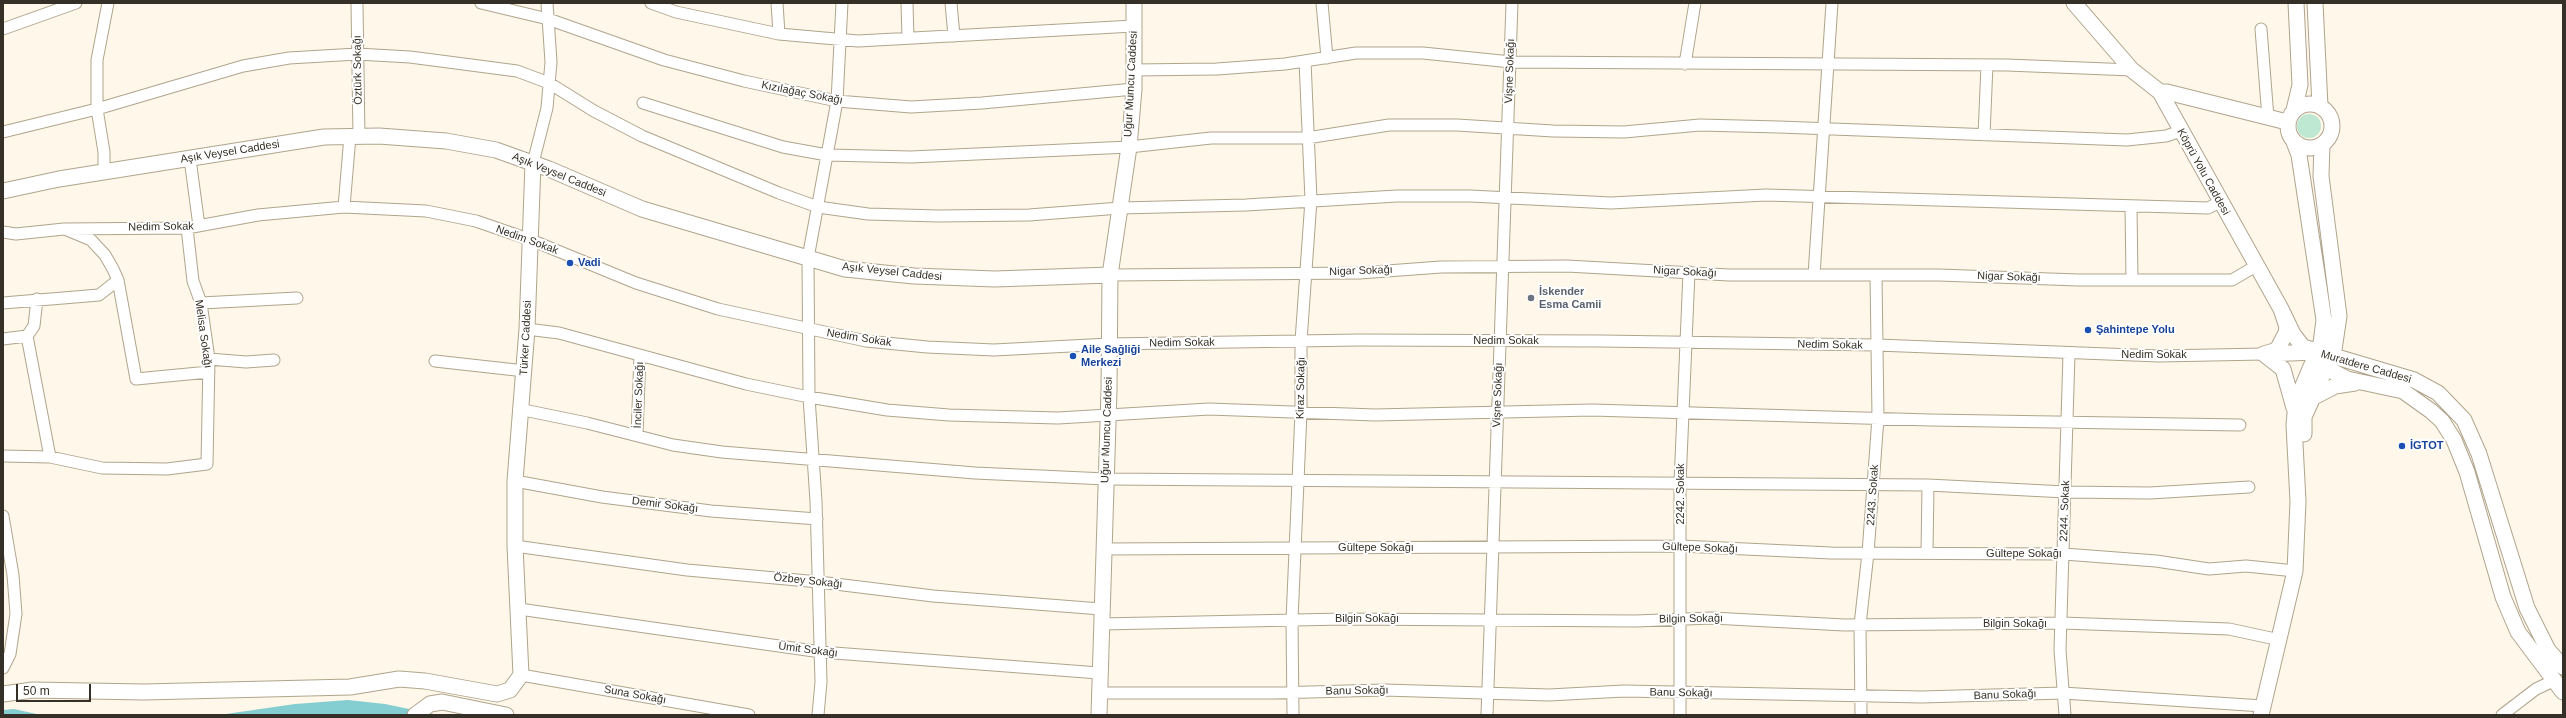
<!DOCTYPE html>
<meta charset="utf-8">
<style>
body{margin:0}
#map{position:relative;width:2566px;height:718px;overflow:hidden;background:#fff7e9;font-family:Helvetica,sans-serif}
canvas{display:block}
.frame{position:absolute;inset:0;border:4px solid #353027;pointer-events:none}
.scale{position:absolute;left:16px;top:684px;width:75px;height:18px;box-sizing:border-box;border:2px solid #353027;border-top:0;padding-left:5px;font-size:12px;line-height:14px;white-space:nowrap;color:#353027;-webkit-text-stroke:3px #fff;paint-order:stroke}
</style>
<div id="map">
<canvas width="2566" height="718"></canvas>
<div class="frame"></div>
<div class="scale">50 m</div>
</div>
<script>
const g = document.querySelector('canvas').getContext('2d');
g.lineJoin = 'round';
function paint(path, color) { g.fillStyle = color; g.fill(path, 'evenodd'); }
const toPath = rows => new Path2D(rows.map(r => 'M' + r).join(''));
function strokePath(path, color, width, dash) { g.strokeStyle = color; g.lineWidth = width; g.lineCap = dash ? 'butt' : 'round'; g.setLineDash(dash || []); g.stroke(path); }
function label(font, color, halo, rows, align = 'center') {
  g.font = font + ' Helvetica,sans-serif'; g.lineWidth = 4; g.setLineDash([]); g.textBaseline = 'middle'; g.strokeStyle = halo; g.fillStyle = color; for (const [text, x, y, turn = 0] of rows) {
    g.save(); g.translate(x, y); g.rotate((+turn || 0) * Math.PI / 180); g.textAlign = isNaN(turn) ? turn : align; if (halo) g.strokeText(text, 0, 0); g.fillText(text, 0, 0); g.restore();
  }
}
paint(toPath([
 '2297 126a12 12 0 1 1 24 0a12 12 0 1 1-24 0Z'
]), '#bee8d2');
paint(toPath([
 [348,700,385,704,438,715,219,715,295,704],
 [14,709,41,715,3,715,3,710]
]), '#84cdd0');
const street = toPath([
 [357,3,359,136],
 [481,3,548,19,664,60,744,81,837,101,911,107,982,103,1134,89],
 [651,3,676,12,779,34,858,41,1134,26],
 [777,3,779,34],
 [907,3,908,38],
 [951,3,954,36],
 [1322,3,1327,58],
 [3,29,76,3],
 [2261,29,2268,118],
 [1685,64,1695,3],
 [1134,70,1217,69,1285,64,1356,53,1423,53,1511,62,2007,65,2132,70],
 [643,103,783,147,827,155,911,157,1129,147,1211,138,1307,138,1389,125,1457,125,1553,131,1624,132,1700,125,1779,127,2127,140,2166,136,2181,131],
 [3,132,97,109,243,66,289,58,357,54,410,57,517,71,549,83,594,111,642,136,779,193,818,207,868,214,938,216,1029,215,1120,208,1246,205,1397,196,1470,196,1611,203,1766,195,2208,208,2220,202],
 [1984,135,1987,65],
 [190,159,199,226],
 [533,163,547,108,551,62,547,3],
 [104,172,104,152,97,109,97,60,108,3],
 [2131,206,2132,279],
 [344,207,350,136],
 [67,230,91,240,105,255,113,269,118,280,136,379,209,372],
 [3,232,16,234,64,229,187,228,258,215,344,207,426,211,476,221,531,240,636,283,718,309,866,341,927,347,994,350,1109,344,1359,340,1600,341,1877,345,2159,356,2264,354],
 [1110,275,1360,273,1441,267,1567,266,1729,275,1939,275,2078,280,2232,280,2256,266],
 [1814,275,1832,3],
 [37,299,34,326,27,336,50,457],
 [3,303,99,295,118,280],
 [201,303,297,298],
 [527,329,559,333,746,384,809,397,887,410,949,415,1058,418,1209,409,1375,415,1592,410,1930,420,2240,425],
 [3,339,27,336],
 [209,359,246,362,274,360],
 [435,361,525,371],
 [519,409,587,423,673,445,722,452,975,473,1106,479,1928,485,2066,492,2150,493,2249,487],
 [637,435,640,355],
 [3,456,50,457,102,468,167,469,207,464,209,359,201,303,193,281,187,228],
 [515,481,602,497,711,511,817,519],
 [3,516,13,575,16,614,10,654,3,668],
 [515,546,687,570,819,582,933,596,1101,609],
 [1104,549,1681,546,1831,553,2064,554,2156,561,2209,569,2246,566,2295,571],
 [1927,553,1928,485],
 [519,609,821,652,1099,673],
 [1101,624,1344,619,1636,621,1712,618,1844,625,2062,623,2229,629,2280,640],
 [521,675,749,715],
 [1098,693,1273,693,1384,690,1549,695,1624,691,1922,697,2063,693,2263,706],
 [818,715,821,682,816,501,809,397,808,258,837,101,842,3],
 [1293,715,1292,620,1301,412,1301,341,1311,200,1305,61],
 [1487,715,1512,3],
 [1680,715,1680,483,1689,272],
 [1861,715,1860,625,1868,553,1878,418,1876,275],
 [2065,715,2060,650,2069,354],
 [2502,715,2536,689,2553,681]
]);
const secondary = toPath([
 [2074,3,2132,70,2160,92,2281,309,2287,327,2286,333,2277,350,2264,354],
 [2315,3,2320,106],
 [2160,92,2167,92,2287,122],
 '2288 126a22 22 0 1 1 44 0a22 22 0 1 1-44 0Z',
 [2294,110,2300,85,2296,3],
 [3,191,59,179,324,137,379,136,446,141,496,150,549,169,642,209,845,269,914,276,995,279,1110,275],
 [2281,309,2293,334,2303,347,2414,380,2438,393,2464,420,2479,454,2527,608,2548,650,2563,667],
 [2264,354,2283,369,2294,408],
 [2267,354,2315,352],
 [2320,360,2326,368,2347,379,2403,391,2431,411,2442,421,2454,440,2467,472,2503,597,2518,632,2563,692],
 [2312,398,2335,386,2355,383],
 [2304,434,2304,417,2334,350,2339,316,2321,176,2322,145],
 [3,694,33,690,144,692,350,687,399,679,425,681,497,694,510,690,521,675,515,546,515,481,527,329,533,163],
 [415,715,430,704,442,702,506,715],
 [1099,715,1109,390,1110,275,1129,147,1134,89,1134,3],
 [2261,715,2295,571,2298,501,2294,425,2296,402,2321,343,2324,320,2299,155,2294,142]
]);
strokePath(street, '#b0a48d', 13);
strokePath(secondary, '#b0a48d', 17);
strokePath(street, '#fff', 11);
strokePath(secondary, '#fff', 15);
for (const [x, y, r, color] of [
 [570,263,4,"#1a4fb4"],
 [1531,298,4,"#6b7280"],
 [2088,330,4,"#1a4fb4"],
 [1073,356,4,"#1a4fb4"],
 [2402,446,4,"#1a4fb4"]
]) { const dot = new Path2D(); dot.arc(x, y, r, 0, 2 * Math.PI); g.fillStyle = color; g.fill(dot); strokePath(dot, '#fff', 1.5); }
label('11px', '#353027', '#fff', [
 ["Öztürk Sokağı",358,70,-91],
 ["Vişne Sokağı",1510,71,-88],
 ["Uğur Mumcu Caddesi",1131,84,-87],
 ["Kızılağaç Sokağı",802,93,11],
 ["Aşık Veysel Caddesi",230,152,-9],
 ["Köprü Yolu Caddesi",2203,172,61],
 ["Aşık Veysel Caddesi",559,175,22],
 ["Nedim Sokak",161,227,-1],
 ["Nedim Sokak",527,240,20],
 ["Nigar Sokağı",1361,271,-2],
 ["Aşık Veysel Caddesi",892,272,6],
 ["Nigar Sokağı",1685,272,3],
 ["Nigar Sokağı",2009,277,2],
 ["Melisa Sokağı",203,334,82],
 ["Türker Caddesi",526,338,-87],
 ["Nedim Sokak",859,338,9],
 ["Nedim Sokak",1506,341],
 ["Nedim Sokak",1182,343,-1],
 ["Nedim Sokak",1830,345,1],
 ["Nedim Sokak",2154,355],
 ["Muratdere Caddesi",2366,367,16],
 ["Kiraz Sokağı",1301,388,-89],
 ["İnciler Sokağı",639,395,-88],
 ["Vişne Sokağı",1498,395,-88],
 ["Uğur Mumcu Caddesi",1107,430,-88],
 ["2242. Sokak",1681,494,-90],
 ["2243. Sokak",1873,495,-86],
 ["Demir Sokağı",665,505,7],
 ["2244. Sokak",2065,511,-88],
 ["Gültepe Sokağı",1376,548],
 ["Gültepe Sokağı",1700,548,2],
 ["Gültepe Sokağı",2024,554],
 ["Özbey Sokağı",808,581,6],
 ["Bilgin Sokağı",1367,619],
 ["Bilgin Sokağı",1691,619,-1],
 ["Bilgin Sokağı",2015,624],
 ["Ümit Sokağı",808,650,7],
 ["Banu Sokağı",1357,691,-1],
 ["Banu Sokağı",1681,693,1],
 ["Suna Sokağı",635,695,10],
 ["Banu Sokağı",2005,695,-2]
]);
label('bold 11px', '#164399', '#fff', [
 ["Vadi",578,263],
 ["Şahintepe Yolu",2096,330],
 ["Aile Sağliği",1081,350],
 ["Merkezi",1081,363],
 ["İGTOT",2410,446]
], 'left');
label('bold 11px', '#5b616d', '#fff', [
 ["İskender",1539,292],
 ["Esma Camii",1539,305]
], 'left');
</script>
